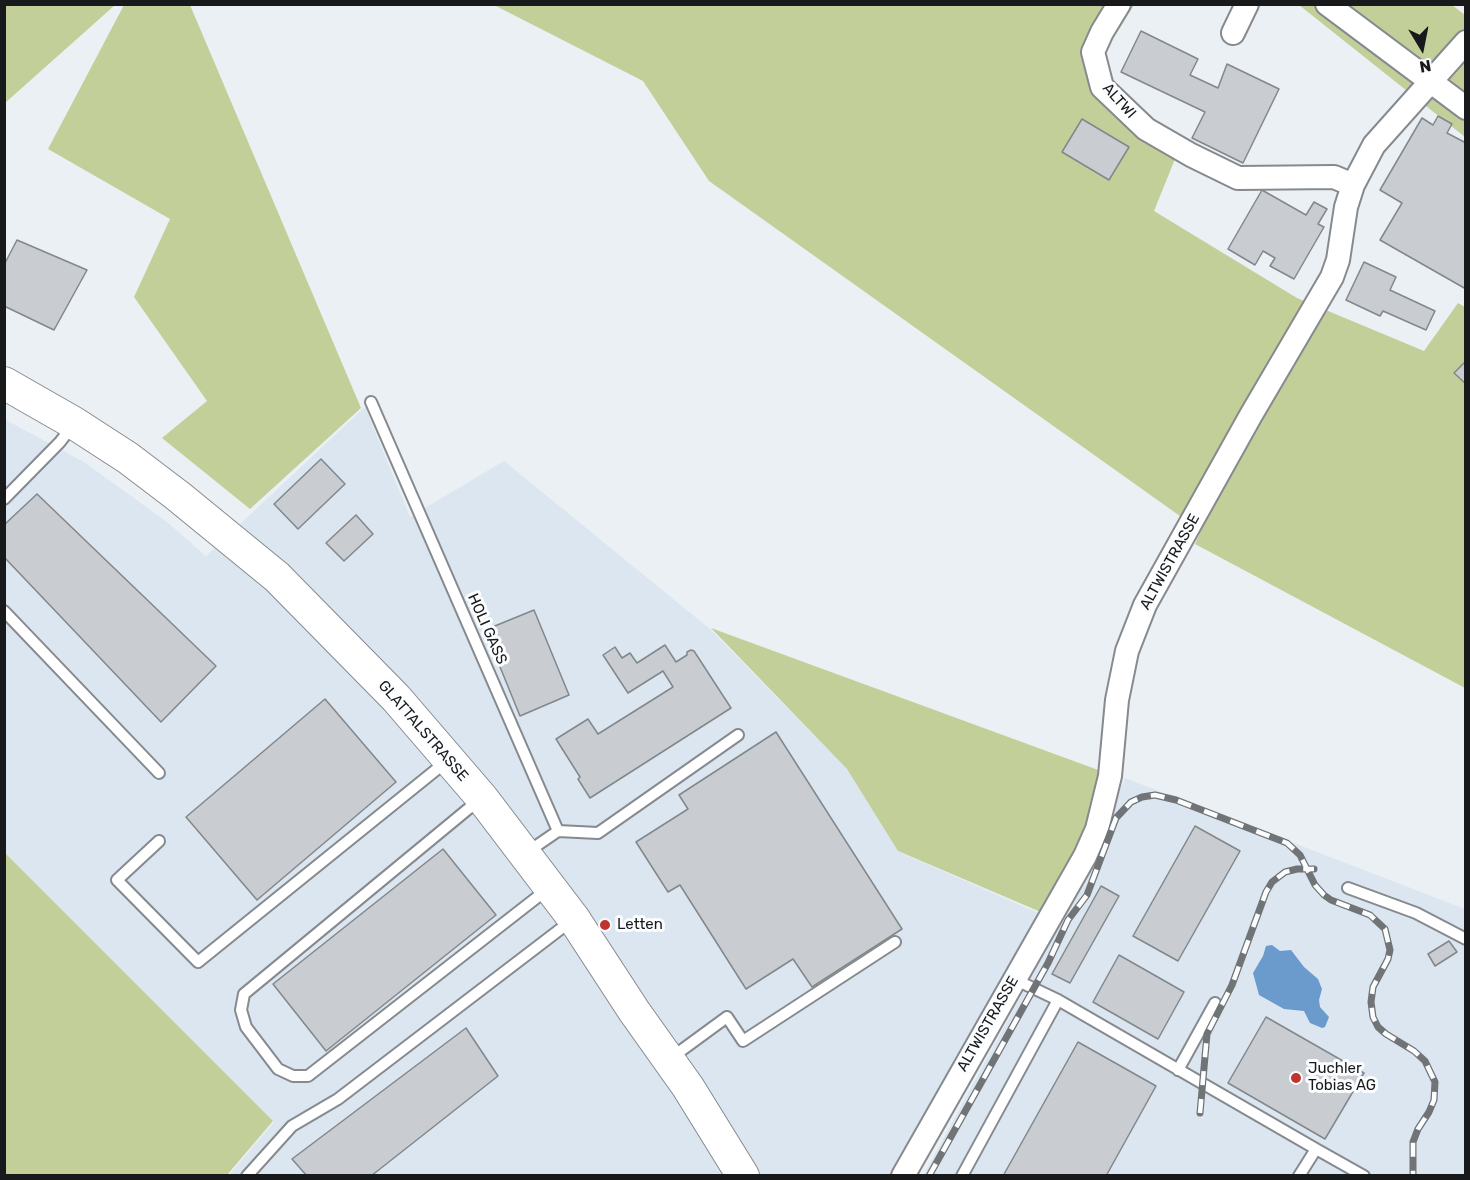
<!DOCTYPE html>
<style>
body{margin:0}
#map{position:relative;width:1470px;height:1180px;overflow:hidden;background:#ebf0f4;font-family:Rubik,sans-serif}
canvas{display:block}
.frame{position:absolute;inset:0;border:6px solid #17191a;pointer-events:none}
.north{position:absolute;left:1392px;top:18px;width:60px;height:60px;-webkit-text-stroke:4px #fbfdfe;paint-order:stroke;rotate:170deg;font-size:16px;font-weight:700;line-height:24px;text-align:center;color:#17191a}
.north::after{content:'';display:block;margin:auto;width:21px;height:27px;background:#17191a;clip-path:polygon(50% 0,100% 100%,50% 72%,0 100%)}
</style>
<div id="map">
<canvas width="1470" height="1180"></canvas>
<div class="frame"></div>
<div class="north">N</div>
</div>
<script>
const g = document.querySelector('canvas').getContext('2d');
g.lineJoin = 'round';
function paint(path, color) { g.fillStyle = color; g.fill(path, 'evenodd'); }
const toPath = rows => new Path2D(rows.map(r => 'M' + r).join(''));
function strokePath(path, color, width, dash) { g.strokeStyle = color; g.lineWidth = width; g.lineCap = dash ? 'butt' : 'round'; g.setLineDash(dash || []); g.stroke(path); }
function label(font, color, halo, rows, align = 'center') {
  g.font = font + ' Rubik,sans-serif'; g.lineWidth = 6; g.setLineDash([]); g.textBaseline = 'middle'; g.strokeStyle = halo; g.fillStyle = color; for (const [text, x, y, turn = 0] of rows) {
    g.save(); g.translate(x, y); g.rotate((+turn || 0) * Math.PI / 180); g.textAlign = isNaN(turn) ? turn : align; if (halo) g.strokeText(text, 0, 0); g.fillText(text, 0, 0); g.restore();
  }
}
paint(toPath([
 [365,407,410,517,504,461,710,629,848,770,899,852,1043,915,896,1175,229,1175,274,1122,5,853,4,419,84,462,167,522,206,556],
 [1125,778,1465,909,1465,1175,923,1176,1080,887]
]), '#dbe6f0');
paint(toPath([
 [5,4,115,4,115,5,5,103],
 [124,5,190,5,361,408,250,509,162,438,207,401,134,297,170,219,48,149],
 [494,5,1134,5,1088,79,1175,159,1154,211,1297,298,1424,351,1458,303,1465,307,1465,688,1195,544,1201,531,709,181,643,81],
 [1299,5,1452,5,1465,15,1465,137],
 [711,628,1101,771,1092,825,1043,913,898,851,847,769],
 [5,853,273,1121,227,1175,5,1175]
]), '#c3cf99');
paint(toPath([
 [1272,945,1280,951,1291,950,1304,967,1318,979,1322,989,1319,1000,1320,1007,1329,1017,1325,1027,1322,1028,1310,1023,1304,1011,1284,1009,1259,995,1253,973,1263,956,1266,946]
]), '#6b9bcd');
const building = toPath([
 [1141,31,1198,59,1190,75,1218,88,1227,64,1279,89,1243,163,1192,138,1205,112,1121,72,1141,31],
 [1438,116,1452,124,1447,133,1466,143,1466,289,1380,240,1402,203,1380,190,1422,118,1433,125,1438,116],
 [1082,119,1129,147,1109,180,1062,152,1082,119],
 [1262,190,1306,215,1314,202,1327,209,1318,224,1324,227,1294,279,1270,266,1275,258,1263,251,1255,265,1228,249,1262,190],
 [17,240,87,270,54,330,4,306,4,265,17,240],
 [1364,262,1396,277,1390,290,1435,311,1426,330,1383,311,1380,316,1346,300,1364,262],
 [1466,361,1466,384,1454,373,1466,361],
 [321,459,345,484,298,529,274,504,321,459],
 [37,494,216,666,161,722,4,557,4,525,37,494],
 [356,515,373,534,344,561,326,543,356,515],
 [534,610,569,695,520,716,485,630,534,610],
 [665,645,676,662,687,655,687,652,691,650,694,651,731,708,590,798,578,779,580,777,556,739,588,719,598,734,673,687,663,671,628,693,603,655,615,647,622,658,630,653,637,663,665,645],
 [325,699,396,782,257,900,186,817,325,699],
 [776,732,902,929,812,987,793,959,746,989,680,885,668,892,636,842,688,809,679,795,776,732],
 [1195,826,1240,851,1178,961,1133,936,1195,826],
 [443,849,496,915,326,1051,273,984,443,849],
 [1101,886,1119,896,1070,983,1052,974,1101,886],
 [1449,941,1457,952,1435,966,1428,954,1449,941],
 [1119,955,1184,992,1158,1039,1093,1002,1119,955],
 [1266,1017,1364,1073,1325,1139,1228,1083,1266,1017],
 [466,1028,498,1076,371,1176,307,1176,292,1159,466,1028],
 [1078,1042,1156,1086,1106,1176,1003,1176,1078,1042]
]);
paint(building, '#c9cdd1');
strokePath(building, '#82878b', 1.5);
const lane = toPath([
 [371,402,558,831,526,853],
 [4,499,60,442,73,425],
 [4,611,159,773],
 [479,800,244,994,241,1010,246,1027,278,1069,293,1076,308,1076,549,888],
 [558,831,598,833,738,735],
 [159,841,117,880,198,962,447,761],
 [1348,888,1416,913,1466,939],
 [1014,979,1058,1000,1316,1149,1299,1176],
 [671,1058,727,1017,743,1041,895,942],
 [1178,1070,1215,1003],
 [1316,1149,1364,1176],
 [247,1176,292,1126,338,1099,571,921],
 [962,1176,1058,1000]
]);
const street = toPath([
 [1119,4,1102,32,1093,52,1102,87,1146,129,1191,155,1238,178,1334,177,1353,185],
 [1327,4,1466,108],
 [1233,33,1247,4],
 [903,1176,1085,856,1097,829,1110,776,1117,700,1127,651,1145,605,1251,415,1332,277,1338,260,1346,207,1353,185,1374,145,1466,42]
]);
const secondary = toPath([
 [4,383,74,423,128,458,178,496,277,577,396,698,482,798,574,919,634,1011,688,1087,743,1176]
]);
strokePath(lane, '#868a8e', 14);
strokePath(street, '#868a8e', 26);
strokePath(secondary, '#868a8e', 34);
strokePath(lane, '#fff', 10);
strokePath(street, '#fff', 22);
strokePath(secondary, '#fff', 32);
const rail = toPath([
 [1200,1113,1207,1034,1232,985,1266,892,1272,882,1285,872,1297,869,1314,869],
 [929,1176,1048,963,1068,920,1087,895,1116,818,1131,802,1142,797,1155,795,1176,800,1287,843,1300,855,1315,885,1324,895,1331,900,1370,915,1385,929,1390,950,1388,959,1373,987,1371,1002,1373,1017,1378,1027,1386,1034,1414,1051,1425,1061,1435,1082,1434,1100,1429,1112,1418,1129,1413,1142,1413,1176]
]);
strokePath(rail, '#717476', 7);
strokePath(rail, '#fbfdfe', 4.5, [14]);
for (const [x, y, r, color] of [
 [605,925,6,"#c1332f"],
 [1296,1078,6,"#c1332f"]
]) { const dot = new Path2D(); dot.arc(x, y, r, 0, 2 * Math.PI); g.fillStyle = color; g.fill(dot); strokePath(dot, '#fbfdfe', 2); }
label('15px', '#17191a', '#fbfdfe', [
 ["ALTWI",1119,101,48],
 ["ALTWISTRASSE",1170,562,-61],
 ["HOLI GASS",487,629,66],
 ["GLATTALSTRASSE",423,731,49],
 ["ALTWISTRASSE",988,1024,-60]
]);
label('15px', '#17191a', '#fbfdfe', [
 ["Letten",617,925],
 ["Juchler",1308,1069],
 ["Tobias AG",1308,1086]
], 'left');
</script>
